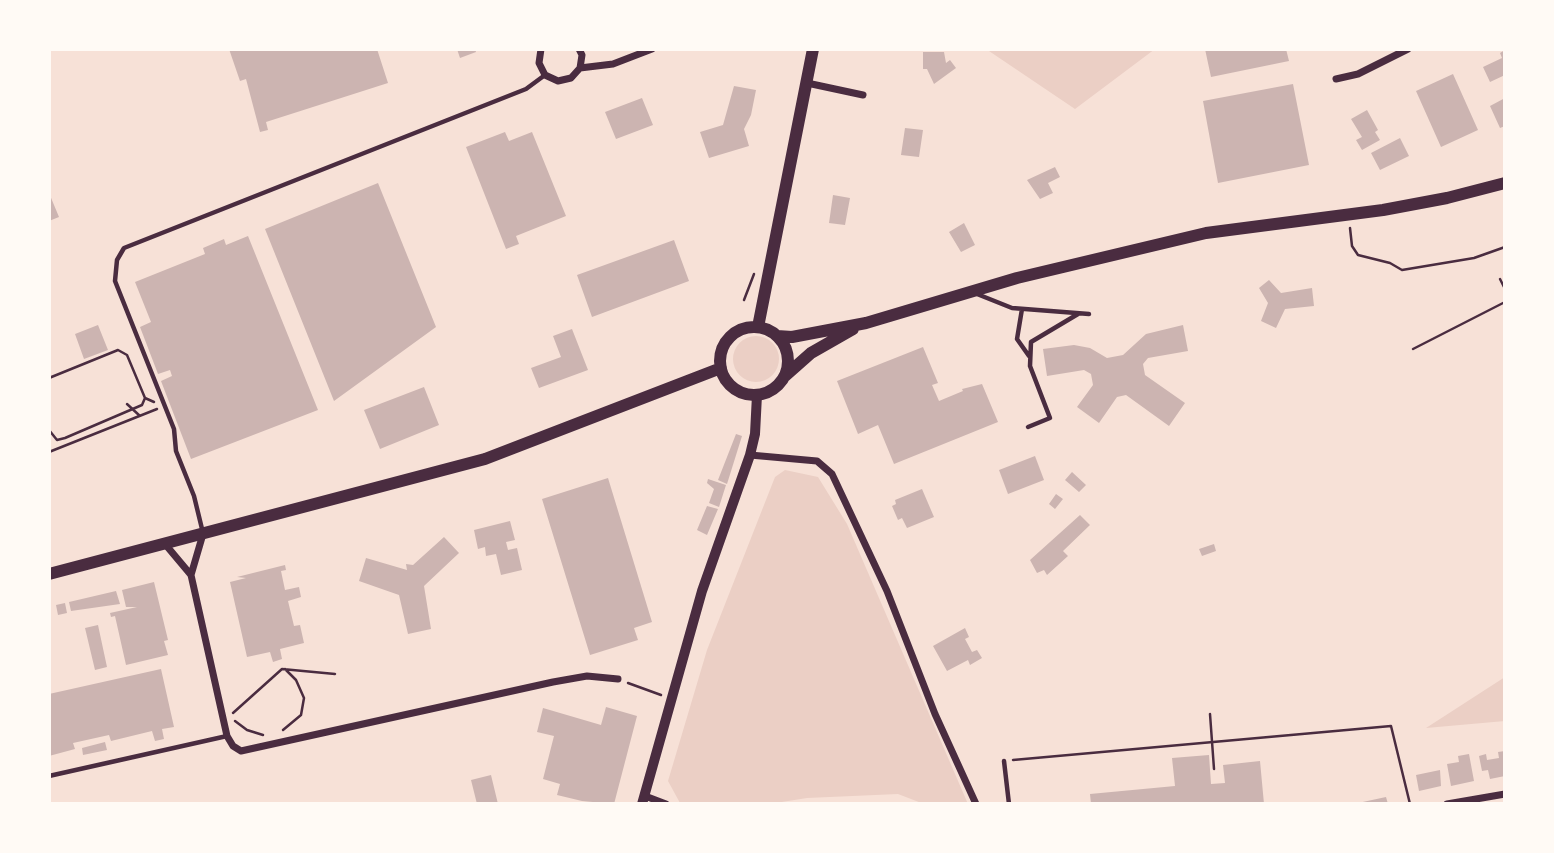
<!DOCTYPE html>
<style>
body{margin:0}
#map{position:relative;width:1554px;height:853px;overflow:hidden;background:#f7e1d7;font-family:Lato,sans-serif}
canvas{display:block}
.frame{position:absolute;inset:0;border:51px solid #fffaf5;pointer-events:none}
</style>
<div id="map">
<canvas width="1554" height="853"></canvas>
<div class="frame"></div>
</div>
<script>
const g = document.querySelector('canvas').getContext('2d');
g.lineJoin = 'round';
function paint(path, color) { g.fillStyle = color; g.fill(path, 'evenodd'); }
const toPath = rows => new Path2D(rows.map(r => 'M' + r).join(''));
function strokePath(path, color, width, dash) { g.strokeStyle = color; g.lineWidth = width; g.lineCap = dash ? 'butt' : 'round'; g.setLineDash(dash || []); g.stroke(path); }
paint(toPath([
 [986,49,1155,49,1075,109],
 '733 359a23 23 0 1 1 46 0a23 23 0 1 1-46 0Z',
 [785,470,818,477,847,524,968,804,924,804,898,794,807,798,769,804,680,803,668,781,707,650,775,477],
 [1505,677,1505,721,1426,728]
]), '#ebcfc5');
paint(toPath([
 [229,49,377,49,388,83,266,122,268,130,260,132,246,79,240,81],
 [457,49,475,49,476,52,460,58],
 [1205,49,1286,49,1289,61,1211,77],
 [1505,50,1505,75,1490,82,1483,67,1502,58,1500,53],
 [923,52,944,52,946,63,950,60,956,68,934,84,927,69,923,69],
 [1453,74,1478,130,1441,147,1416,91],
 [1293,84,1309,165,1218,183,1203,101],
 [734,86,756,90,751,115,744,129,749,146,709,158,700,132,723,125],
 [642,98,653,125,616,139,605,112],
 [1505,98,1505,126,1500,128,1490,106],
 [1367,110,1378,130,1375,132,1380,140,1362,150,1356,140,1362,137,1351,119],
 [905,128,923,130,919,157,901,155],
 [505,132,509,141,532,132,566,216,516,236,519,244,506,249,466,147],
 [1400,138,1409,156,1380,170,1371,153],
 [1055,167,1060,177,1048,183,1053,193,1040,199,1027,180],
 [378,183,436,327,334,401,265,229],
 [49,193,59,217,49,221],
 [833,195,850,198,845,225,829,223],
 [964,223,975,245,961,252,949,232],
 [248,236,318,410,191,459,161,381,172,376,170,370,158,374,140,327,151,322,135,282,205,254,203,248,224,239,226,245],
 [674,240,689,281,592,317,577,275],
 [1269,280,1281,293,1312,288,1314,306,1285,309,1276,328,1261,321,1268,303,1259,288],
 [98,325,108,350,84,359,75,334],
 [1183,325,1188,351,1148,358,1143,364,1145,375,1185,403,1169,426,1126,395,1117,397,1099,423,1077,407,1093,385,1091,374,1084,370,1047,376,1043,349,1074,345,1090,348,1107,358,1123,355,1146,334],
 [572,329,588,370,539,388,531,368,561,357,553,336],
 [923,347,938,383,932,385,939,401,963,391,962,389,982,384,998,422,894,464,878,425,858,434,837,381],
 [424,387,439,425,380,449,364,410],
 [736,434,742,436,727,484,718,480],
 [1035,456,1044,480,1008,494,999,470],
 [1072,472,1086,485,1079,492,1065,480],
 [608,478,652,622,634,628,638,640,590,655,542,499],
 [708,479,726,485,719,507,709,503,714,489,707,483],
 [922,489,934,517,907,528,902,518,898,520,892,506,896,504,895,500],
 [1056,494,1063,499,1055,509,1049,504],
 [707,506,718,509,707,535,697,530],
 [1080,515,1090,525,1063,551,1068,556,1047,575,1044,570,1037,573,1030,560],
 [510,521,515,540,506,542,508,550,517,548,522,570,501,575,496,554,486,556,485,547,478,549,474,530],
 [444,537,459,553,424,586,431,629,408,634,399,595,359,581,366,558,407,570,406,564,413,565],
 [1214,544,1216,551,1202,556,1199,549],
 [285,565,286,570,281,571,285,590,299,587,301,597,288,601,294,626,300,625,304,643,280,649,282,659,273,662,270,652,247,657,230,582,246,578,237,577],
 [154,582,168,640,164,641,168,655,126,665,115,616,111,617,110,613,137,607,126,607,122,590],
 [116,591,120,604,71,611,69,602],
 [65,603,67,613,58,615,56,605],
 [98,625,107,667,95,670,85,628],
 [965,628,969,637,965,639,972,652,977,650,982,658,970,665,968,660,947,671,933,646],
 [161,669,174,727,162,729,164,739,155,741,152,731,111,741,109,735,73,743,75,749,49,756,49,694],
 [606,707,637,716,614,804,582,801,557,795,560,784,543,779,554,736,537,732,543,708,601,725],
 [105,742,107,750,83,755,82,748],
 [1505,751,1505,776,1490,779,1488,770,1482,771,1479,756,1486,754,1487,760,1499,758,1498,752],
 [1469,754,1474,781,1451,786,1447,764,1459,762,1458,756],
 [1209,755,1211,784,1225,783,1223,765,1260,761,1264,804,1091,804,1090,794,1175,786,1172,758],
 [1440,770,1441,786,1419,791,1416,775],
 [491,775,498,804,477,804,471,780],
 [1386,797,1388,804,1358,804,1358,803]
]), '#ccb4b1');
strokePath(toPath([
 [1350,228,1352,246,1358,255,1390,263,1402,270,1474,258,1505,247],
 [1500,279,1505,289],
 [744,300,754,274],
 [1413,349,1505,302],
 [49,378,118,350,127,355,145,398,154,402],
 [127,404,140,416],
 [49,430,57,440,65,438,142,405,145,398],
 [49,452,157,409],
 [628,683,661,695],
 [233,713,282,669,335,674],
 [1210,714,1214,769],
 [235,721,247,730,263,735],
 [283,730,301,715,304,698,296,680,285,669],
 [1013,760,1391,726,1410,804]
]), '#4a2c40', 2.5);
strokePath(toPath([
 [977,294,1012,308,1089,314],
 [1022,309,1017,339,1029,356],
 [1028,427,1050,418,1030,366,1031,342,1078,314],
 [203,533,194,496,176,451,174,429,115,281,117,260,124,248,526,89,545,75],
 [1004,761,1009,804],
 [49,776,227,736]
]), '#4a2c40', 4.5);
strokePath(toPath([
 [541,49,539,63,545,75,558,81,571,78,580,68,582,55,579,49],
 [580,68,613,64,652,49],
 [1336,79,1358,74,1408,49],
 [807,83,863,95],
 [750,455,817,461,832,474,887,591,935,714,976,804],
 [165,544,191,575,227,736,233,746,241,751,553,682,587,676,618,679],
 [191,575,203,534],
 [645,796,666,804],
 [1447,804,1505,794]
]), '#4a2c40', 7);
strokePath(toPath([
 [642,804,702,591,750,455,755,434,757,395]
]), '#4a2c40', 10);
strokePath(toPath([
 [758,327,813,49],
 '720 361a34 34 0 1 1 68 0a34 34 0 1 1-68 0Z',
 [777,336,792,337,866,323,1017,278,1206,233,1383,210,1447,198,1505,183],
 [785,376,811,353,853,329],
 [49,574,485,459,721,368]
]), '#4a2c40', 12);
</script>
